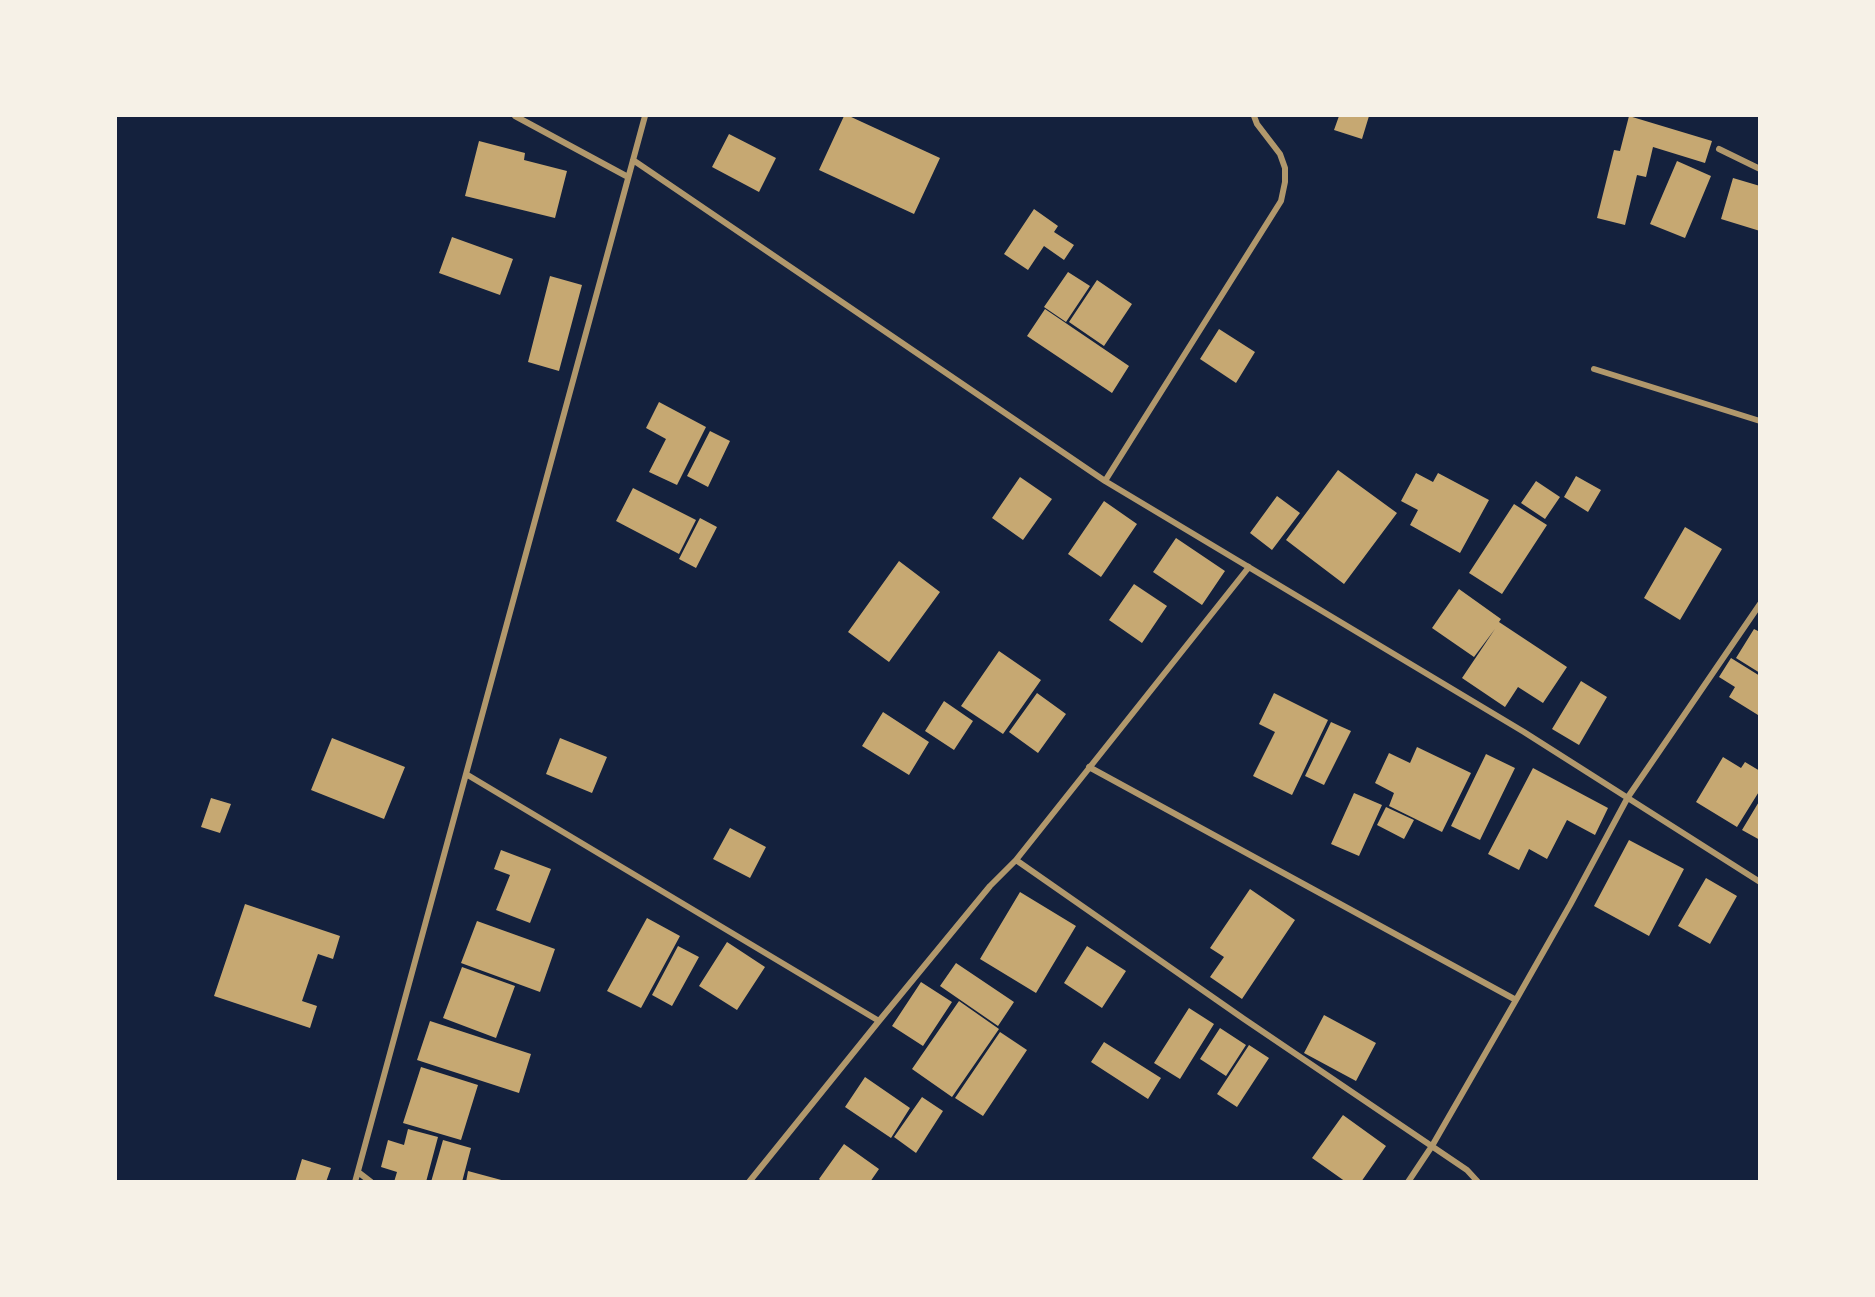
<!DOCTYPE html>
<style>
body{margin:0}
#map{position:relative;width:1875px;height:1297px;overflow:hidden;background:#14213d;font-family:"Public Sans",sans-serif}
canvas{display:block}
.frame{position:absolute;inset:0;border:117px solid #f6f1e7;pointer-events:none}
</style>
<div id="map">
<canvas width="1875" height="1297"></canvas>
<div class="frame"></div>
</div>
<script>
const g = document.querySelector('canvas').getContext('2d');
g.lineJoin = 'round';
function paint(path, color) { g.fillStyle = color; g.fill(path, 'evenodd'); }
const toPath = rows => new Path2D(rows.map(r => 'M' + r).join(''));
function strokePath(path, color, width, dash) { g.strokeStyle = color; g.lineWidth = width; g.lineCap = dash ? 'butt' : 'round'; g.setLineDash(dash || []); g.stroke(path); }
paint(toPath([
 [844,116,849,116,940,158,914,214,819,170],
 [1339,116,1369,116,1362,139,1334,130],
 [1629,116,1712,141,1705,163,1653,147,1646,177,1637,175,1625,225,1597,218,1614,150,1620,151],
 [729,134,776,158,759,192,712,167],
 [479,141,525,153,524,160,567,171,555,218,465,196],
 [1677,161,1711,176,1685,238,1650,224],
 [1733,178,1760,186,1760,231,1721,219],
 [1034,209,1058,226,1054,232,1074,245,1064,260,1044,246,1028,270,1004,254],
 [452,237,513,259,500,295,439,273],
 [1068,272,1090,286,1066,322,1044,307],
 [550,276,582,285,559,371,528,362],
 [1097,280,1132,304,1104,346,1069,322],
 [1045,309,1129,366,1112,393,1027,336],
 [1219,329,1255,352,1236,383,1200,359],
 [659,402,706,427,677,485,649,472,666,439,646,428],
 [710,431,730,441,708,487,687,476],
 [1338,470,1397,513,1344,584,1286,540],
 [1416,473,1433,482,1438,473,1489,500,1460,553,1410,525,1418,510,1401,501],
 [1576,476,1601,490,1588,512,1564,497],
 [1020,477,1052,499,1023,540,992,518],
 [1536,481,1560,497,1545,519,1521,503],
 [633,488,696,520,679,554,616,521],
 [1277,496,1300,513,1272,550,1250,533],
 [1104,501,1137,524,1101,577,1068,554],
 [1514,504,1547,525,1502,594,1469,573],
 [700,518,717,527,696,568,679,559],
 [1685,527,1722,549,1680,620,1644,598],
 [1176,538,1225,571,1202,605,1153,572],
 [899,561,940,592,889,662,848,632],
 [1134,584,1167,606,1142,643,1109,620],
 [1459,589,1501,619,1499,622,1567,667,1543,703,1518,687,1505,707,1462,678,1495,629,1474,657,1432,628],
 [1754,629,1760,632,1760,673,1736,658],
 [999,651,1041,680,1003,734,961,706],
 [1731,658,1760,676,1760,713,1758,715,1729,697,1735,687,1719,677],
 [1581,681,1607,697,1579,745,1552,729],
 [1037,693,1066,714,1038,753,1009,732],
 [1274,693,1328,720,1292,795,1253,776,1275,732,1259,724],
 [944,701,973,721,954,750,925,731],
 [883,712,929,742,909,775,862,746],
 [1331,722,1351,731,1324,785,1305,776],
 [332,738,405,767,384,819,311,790],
 [560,738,607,757,592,793,546,774],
 [1417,747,1471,773,1442,832,1389,806,1394,793,1375,783,1389,753,1410,763],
 [1486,754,1515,768,1480,840,1451,826],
 [1723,757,1741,768,1745,762,1760,771,1760,790,1737,827,1696,802],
 [1533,768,1608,808,1595,835,1567,820,1547,859,1529,849,1519,870,1488,854],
 [1354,793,1382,805,1359,856,1331,844],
 [211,798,231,804,220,833,201,827],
 [1760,800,1760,840,1742,830],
 [1386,807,1414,820,1404,839,1377,825],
 [730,828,766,847,750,878,713,859],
 [1629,840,1684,869,1649,936,1594,906],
 [501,850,551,869,530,923,496,910,510,875,494,869],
 [1706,878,1737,896,1710,944,1678,926],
 [1250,889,1295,920,1242,999,1210,977,1224,957,1210,948],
 [1020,892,1076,926,1036,993,980,959],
 [245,904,340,936,333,959,318,954,302,1001,317,1006,310,1028,214,996],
 [647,918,680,936,641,1008,607,991],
 [477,921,555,949,540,992,461,963],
 [727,942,765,967,737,1010,699,986],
 [678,946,699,957,672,1006,652,995],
 [1087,946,1126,971,1102,1008,1064,983],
 [956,963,1014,1002,998,1026,940,986],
 [462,967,515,986,496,1038,443,1018],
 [921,982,952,1002,923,1046,892,1026],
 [959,1001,999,1029,952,1097,912,1069],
 [1189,1008,1214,1024,1180,1079,1154,1063],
 [1324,1015,1376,1043,1356,1081,1304,1053],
 [430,1021,531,1054,519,1093,417,1060],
 [1220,1028,1246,1045,1226,1076,1200,1059],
 [1000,1032,1027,1050,983,1116,955,1098],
 [1104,1042,1161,1078,1148,1099,1091,1062],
 [1249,1045,1269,1058,1237,1107,1217,1094],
 [421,1067,478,1085,461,1140,403,1123],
 [865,1077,910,1108,891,1138,845,1107],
 [922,1097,943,1111,916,1153,894,1137],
 [1343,1115,1386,1146,1361,1182,1346,1182,1312,1158],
 [408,1129,438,1137,426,1182,394,1182,397,1172,381,1167,388,1140,404,1145],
 [443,1140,471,1148,462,1182,431,1182],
 [844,1144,879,1169,870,1182,822,1182,819,1179],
 [302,1159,331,1168,326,1182,295,1182],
 [468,1171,505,1181,504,1182,466,1182]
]), '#c6a872');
strokePath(toPath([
 [515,116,628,177],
 [1719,149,1760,169],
 [633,160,1105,481,1524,732,1760,882],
 [1594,369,1760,421],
 [1105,481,1281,201,1285,182,1285,168,1280,154,1257,124,1254,116],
 [1089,767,1516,1000],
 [466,774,879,1021,749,1182],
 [1016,860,1249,567],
 [879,1021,990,886,1016,860,1244,1019,1467,1170,1478,1182],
 [358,1172,371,1182],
 [355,1182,645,116],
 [1408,1182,1432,1146,1516,1000,1570,905,1628,797,1760,604]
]), '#b1986c', 6);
</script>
